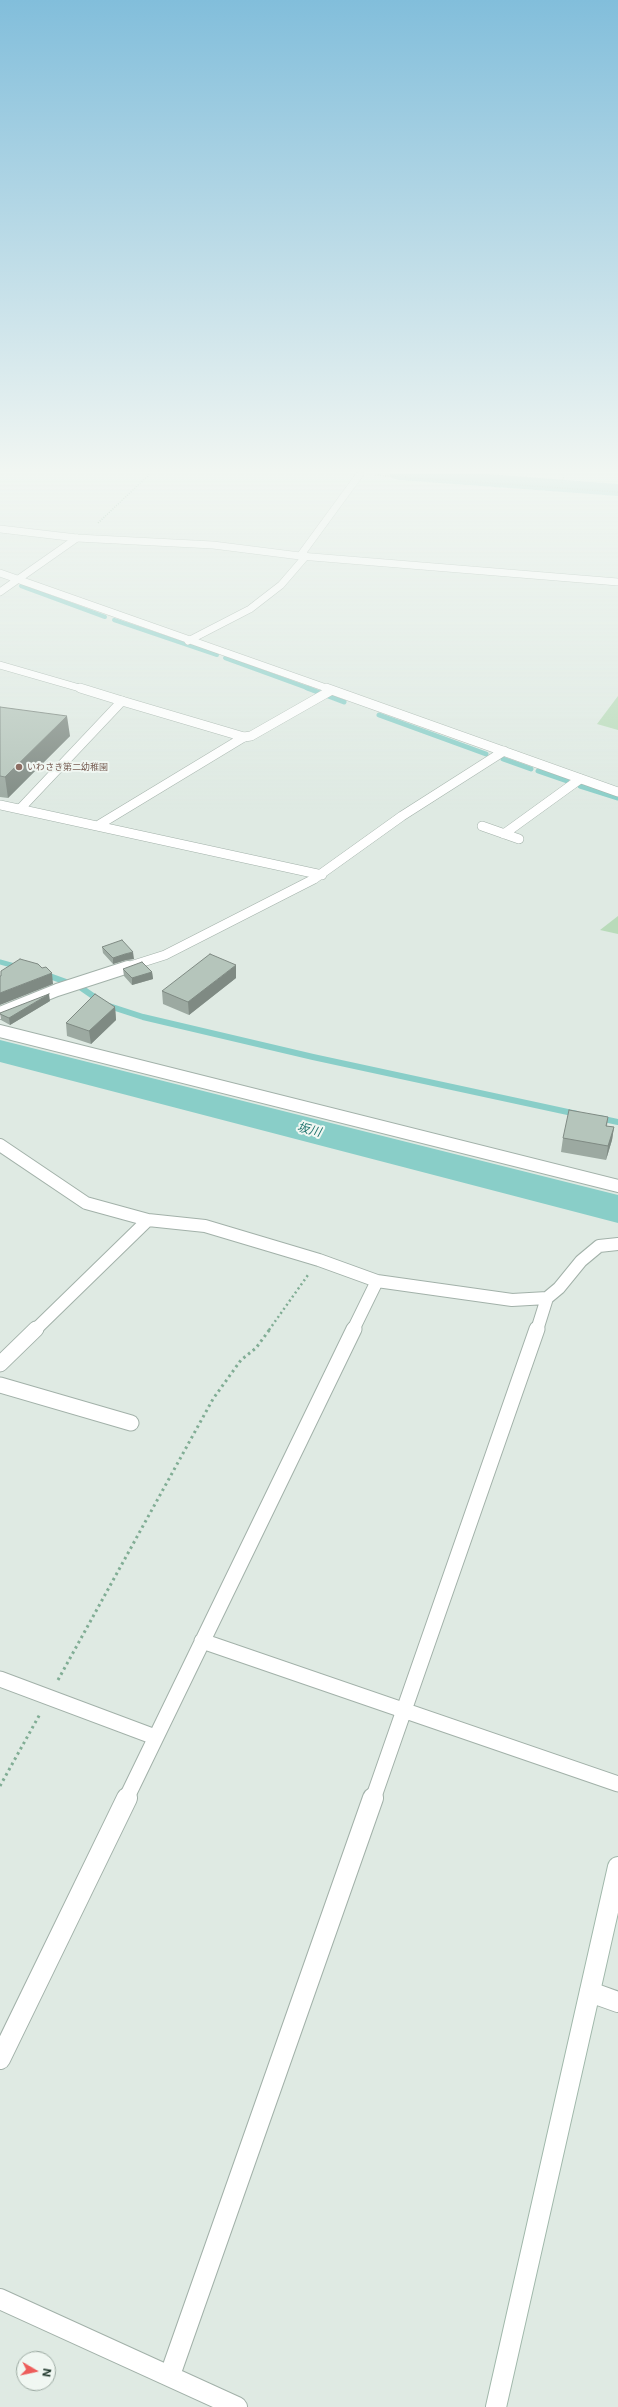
<!DOCTYPE html>
<meta charset="utf-8">
<style>
body{margin:0}
#map{position:relative;width:618px;height:2407px;overflow:hidden;background:#dfeae3;font-family:Inter,sans-serif}
canvas{display:block}
.north{position:absolute;left:16px;top:2351px;width:40px;height:40px;box-sizing:border-box;background:#f0f7f2;border:1px solid #9daba3;border-radius:50%;rotate:99deg;font-size:11px;font-weight:700;line-height:16px;text-align:center;color:#21392d}
.north::after{content:'';display:block;margin:auto;width:14px;height:18px;background:#ed5d5b;clip-path:polygon(50% 0,100% 100%,50% 72%,0 100%)}
</style>
<div id="map">
<canvas width="618" height="2407"></canvas>
<div class="north">N</div>
</div>
<script>
const g = document.querySelector('canvas').getContext('2d');
g.lineJoin = 'round';
function paint(path, color) { g.fillStyle = color; g.fill(path, 'evenodd'); }
const toPath = rows => new Path2D(rows.map(r => 'M' + r).join(''));
function strokePath(path, color, width, dash) { g.strokeStyle = color; g.lineWidth = width; g.lineCap = dash ? 'butt' : 'round'; g.setLineDash(dash || []); g.stroke(path); }
function label(font, color, halo, rows, align = 'center') {
  g.font = font + ' Inter,"Noto Sans JP",sans-serif'; g.lineWidth = 4; g.setLineDash([]); g.textBaseline = 'middle'; g.strokeStyle = halo; g.fillStyle = color; for (const [text, x, y, turn = 0] of rows) {
    g.save(); g.translate(x, y); g.rotate((+turn || 0) * Math.PI / 180); g.textAlign = isNaN(turn) ? turn : align; if (halo) g.strokeText(text, 0, 0); g.fillText(text, 0, 0); g.restore();
  }
}
paint(toPath([
 [618,696,618,730,597,724],
 [618,916,618,934,600,930]
]), '#b9dbba');
strokePath(toPath([
 [21,586,105,617],
 [114,620,217,655],
 [225,658,310,689]
]), '#89cec8', 4);
strokePath(toPath([
 [307,688,344,702],
 [379,715,486,754],
 [503,759,531,769],
 [538,771,567,781],
 [580,786,618,798],
 [0,962,18,967]
]), '#89cec8', 5);
strokePath(toPath([
 [44,974,80,987,106,1005,143,1017,313,1057,577,1114],
 [599,1118,618,1122]
]), '#89cec8', 6);
paint(toPath([
 [389,474,488,474,618,484,618,496,399,480,392,478,389,474],
 [0,1040,618,1195,618,1223,0,1062,0,1040]
]), '#89cec8');
const laneFar2 = toPath([
 [0,529,77,538,213,545,300,556,618,582],
 [0,665,83,689]
]);
const laneFar1 = toPath([
 [80,688,122,701],
 [244,737,251,736,330,691],
 [482,826,519,839],
 [504,834,580,779]
]);
const lane = toPath([
 [0,1385,131,1423],
 [0,1679,155,1737]
]);
const streetFar4 = toPath([
 [300,556,360,474],
 [0,573,329,689],
 [0,592,77,538],
 [188,641,250,609,281,585,306,556]
]);
const streetFar3 = toPath([
 [326,688,618,792],
 [0,805,322,875],
 [20,809,122,701,244,737],
 [97,826,244,737],
 [124,968,165,955,314,879,402,816,504,751]
]);
const streetFar2 = toPath([
 [0,1013,57,990,128,967],
 [0,1031,618,1186],
 [0,1145,86,1203,148,1220,205,1226,319,1260,377,1281,512,1300,547,1298,559,1288,581,1261,599,1246,618,1244],
 [35,1330,148,1220],
 [353,1330,377,1281],
 [537,1330,547,1298]
]);
const streetFar1 = toPath([
 [0,1364,36,1329],
 [202,1641,618,1784],
 [126,1799,354,1329],
 [373,1799,537,1329]
]);
const street = toPath([
 [590,1992,618,2002],
 [0,2059,127,1798],
 [0,2299,237,2407],
 [170,2375,373,1798]
]);
const secondary = toPath([
 [496,2407,618,1867]
]);
strokePath(laneFar2, '#a2b1a9', 8);
strokePath(laneFar1, '#a2b1a9', 10);
strokePath(lane, '#a2b1a9', 17);
strokePath(streetFar4, '#a2b1a9', 8);
strokePath(streetFar3, '#a2b1a9', 10);
strokePath(streetFar2, '#a2b1a9', 14);
strokePath(streetFar1, '#a2b1a9', 17);
strokePath(street, '#a2b1a9', 22);
strokePath(secondary, '#a1b8ab', 22);
strokePath(toPath([
 [375,475,618,492],
 [562,483,564,474],
 [98,523,150,474]
]), '#81ad95', 1.5, [1, 1.5]);
strokePath(toPath([
 [269,1330,308,1275]
]), '#81ad95', 2.5, [2, 3]);
strokePath(toPath([
 [58,1680,213,1399,241,1360,256,1348,270,1329],
 [0,1786,40,1714]
]), '#81ad95', 3, [2.5, 3.5]);
strokePath(laneFar2, '#fff', 7);
strokePath(laneFar1, '#fff', 9);
strokePath(lane, '#fff', 15);
strokePath(streetFar4, '#fff', 7);
strokePath(streetFar3, '#fff', 9);
strokePath(streetFar2, '#fff', 12);
strokePath(streetFar1, '#fff', 15);
strokePath(street, '#fff', 20);
strokePath(secondary, '#fff', 20);
paint(toPath([
 [0,707,70,736,8,798,0,797],
 [102,947,134,959,126,960,113,964,103,953],
 [123,969,152,972,153,979,132,985,124,976],
 [236,978,189,1015,163,1004,162,991],
 [50,1001,10,1025,1,1020,0,1013],
 [115,1007,116,1020,91,1044,67,1036,66,1023],
 [608,1117,607,1126,614,1127,612,1140,606,1160,561,1152,563,1138]
]), '#9ca9a1');
paint(toPath([
 [67,716,70,736,8,798,5,777],
 [133,952,134,959,126,960,113,964,113,958,125,954],
 [236,965,236,978,189,1015,188,1002],
 [152,972,153,979,132,985,132,978],
 [52,973,53,984,0,1005,0,993],
 [49,994,50,1001,10,1025,9,1018],
 [115,1007,116,1020,91,1044,89,1031],
 [614,1127,612,1140,606,1160,608,1146]
]), '#7f8a83');
const building = toPath([
 [0,707,67,716,5,777,0,776,0,707],
 [122,940,133,952,125,954,113,958,102,947,122,940],
 [210,954,236,965,188,1002,162,991,210,954],
 [20,959,38,964,42,968,46,967,52,973,0,993,0,976,1,976,1,971,20,959],
 [142,962,152,972,132,978,123,969,142,962],
 [49,994,9,1018,0,1014,0,1013,49,994],
 [95,994,115,1007,89,1031,66,1023,95,994],
 [569,1110,608,1117,606,1126,614,1127,608,1146,563,1138,569,1110]
]);
paint(building, '#b5c5bb');
strokePath(building, '#7f8a83', 1);
const sky = g.createLinearGradient(0, 0, 0, 811);
sky.addColorStop(0, '#82bedb');
sky.addColorStop(0.58, '#f1f6f2');
sky.addColorStop(1, '#f1f6f200');
g.fillStyle = sky;
g.fillRect(0, 0, 618, 811);
for (const [x, y, r, color] of [
 [19,767,4,"#8d6e63"]
]) { const dot = new Path2D(); dot.arc(x, y, r, 0, 2 * Math.PI); g.fillStyle = color; g.fill(dot); strokePath(dot, '#f0f7f2', 1.5); }
label('9px', '#785e54', '#f0f7f2', [
 ["いわさき第二幼稚園",27,767]
], 'left');
label('italic 12px', '#1e736d', '#f0f7f2', [
 ["坂川",309,1130,14]
]);
</script>
